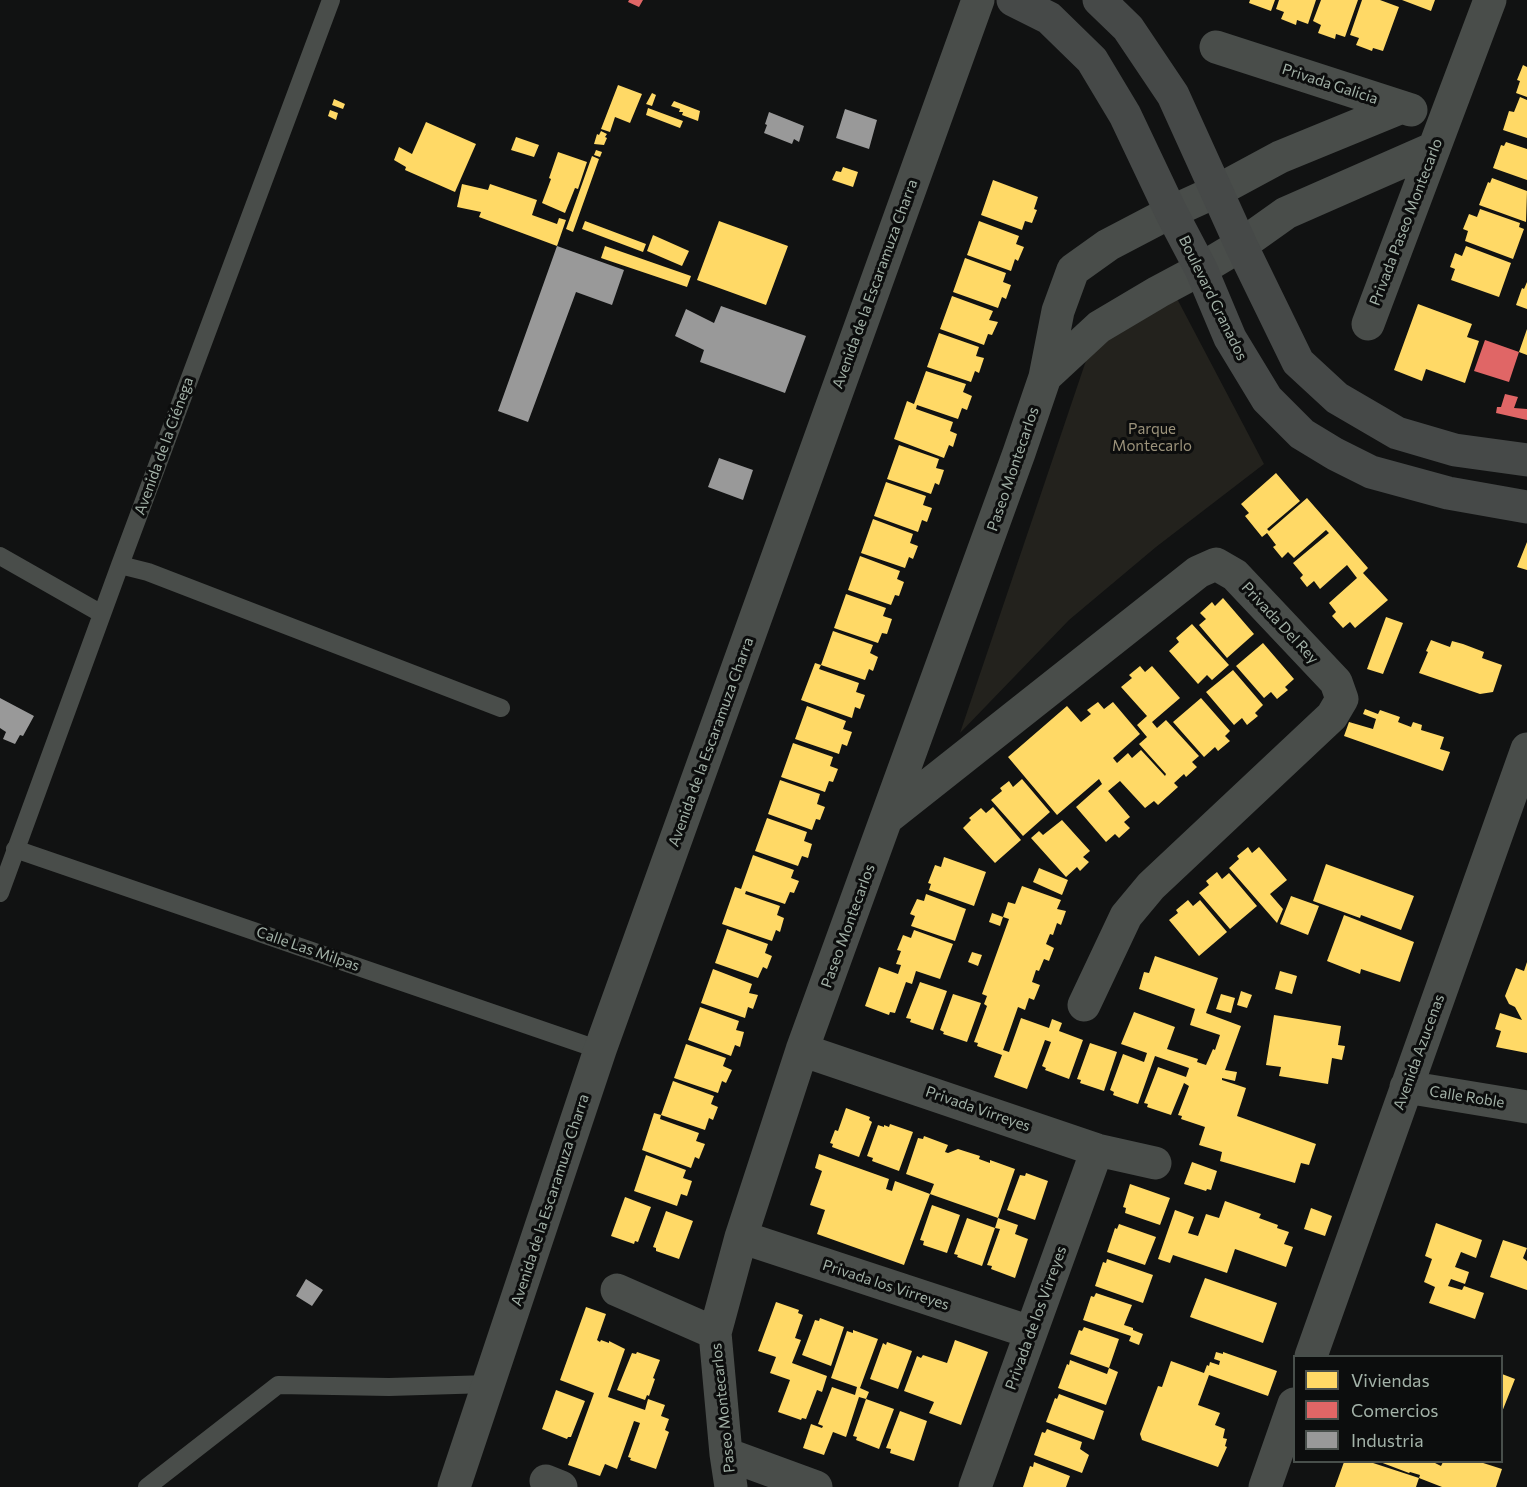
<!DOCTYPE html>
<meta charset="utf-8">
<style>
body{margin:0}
#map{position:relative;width:1527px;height:1487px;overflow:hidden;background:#111212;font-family:Commissioner,sans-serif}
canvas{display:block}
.legend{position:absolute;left:1293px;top:1355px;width:210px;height:108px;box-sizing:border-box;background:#0c0d0d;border:2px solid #484f4b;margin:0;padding:8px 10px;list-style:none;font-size:18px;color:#a3b2a8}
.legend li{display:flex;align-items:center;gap:12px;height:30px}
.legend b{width:30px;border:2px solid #484f4b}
</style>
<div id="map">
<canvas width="1527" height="1487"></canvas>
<ul class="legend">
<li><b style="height:16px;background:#ffd966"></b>Viviendas</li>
<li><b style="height:16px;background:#e06666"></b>Comercios</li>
<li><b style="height:16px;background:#999"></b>Industria</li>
</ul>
</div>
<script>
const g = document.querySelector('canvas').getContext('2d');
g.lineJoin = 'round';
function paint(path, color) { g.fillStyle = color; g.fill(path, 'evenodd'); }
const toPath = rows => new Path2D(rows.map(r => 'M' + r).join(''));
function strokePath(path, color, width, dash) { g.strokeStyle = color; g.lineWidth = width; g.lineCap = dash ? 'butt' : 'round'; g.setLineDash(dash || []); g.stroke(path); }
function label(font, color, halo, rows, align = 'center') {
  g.font = font + ' Commissioner,sans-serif'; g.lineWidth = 6; g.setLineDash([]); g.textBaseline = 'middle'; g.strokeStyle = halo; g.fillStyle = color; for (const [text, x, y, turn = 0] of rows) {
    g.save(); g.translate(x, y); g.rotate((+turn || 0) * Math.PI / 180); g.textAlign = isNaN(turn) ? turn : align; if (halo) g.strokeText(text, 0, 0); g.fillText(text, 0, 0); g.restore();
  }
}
paint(toPath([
 [1173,291,1264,464,1156,547,1069,620,960,733,1095,334]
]), '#23221d');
paint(toPath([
 [1250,0,1275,0,1271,11,1249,3],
 [1279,0,1316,0,1308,24,1297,20,1296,25,1281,19,1284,12,1276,9],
 [1321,0,1358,0,1345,37,1336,34,1335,39,1318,33,1321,25,1313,21],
 [1362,0,1380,0,1399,7,1383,51,1373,48,1372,51,1356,45,1359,38,1350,35],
 [1402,0,1435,0,1431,11],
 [1523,65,1527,67,1527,97,1516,93,1520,81,1517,80],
 [618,85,642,94,630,123,615,117,610,132,601,129],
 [652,93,656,95,652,106,646,104],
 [1520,97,1527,100,1527,138,1503,130,1509,111,1514,112],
 [334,99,345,104,343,109,332,105],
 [674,101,700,111,698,121,682,115,683,112,679,112,680,109,671,106],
 [648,108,683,121,680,128,646,115],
 [330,110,338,113,336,120,328,116],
 [426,122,476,144,455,192,405,170,406,167,394,160,399,147,412,154],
 [601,131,607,134,605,137,607,138,604,145,594,144,597,134,599,135],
 [516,137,539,145,534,157,511,150],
 [1506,142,1527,149,1527,180,1493,168,1501,145,1504,146],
 [596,150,602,152,600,157,594,155],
 [558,152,587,162,578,189,575,188,565,213,542,203,551,179,549,178],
 [592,156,599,159,573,232,566,229],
 [843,167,858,172,853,187,832,180,836,171,841,172],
 [1492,178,1527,191,1526,222,1479,205,1488,182,1490,183],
 [993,180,1038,197,1034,209,1037,210,1032,223,1025,221,1022,230,981,215],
 [462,184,488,190,490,184,537,200,532,215,557,224,559,218,566,220,557,246,479,217,481,212,457,207],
 [1480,209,1520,223,1519,227,1524,229,1513,259,1465,241,1468,231,1463,229,1469,214,1477,217],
 [585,221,646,244,643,252,582,229],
 [719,221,788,246,766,305,697,280],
 [979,221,1019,236,1016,244,1024,247,1018,261,1015,259,1011,271,967,255],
 [653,235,689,251,682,266,647,251],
 [605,246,691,276,687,287,601,258],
 [1466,246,1511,263,1499,297,1451,280,1455,269,1450,267,1455,253,1462,256],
 [965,258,1006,273,1003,282,1011,285,1006,299,1002,297,998,308,953,292],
 [1527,282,1527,309,1516,305,1522,288,1524,289],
 [952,296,993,311,989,320,998,322,992,335,988,334,984,345,940,329],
 [1418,304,1472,324,1467,337,1479,341,1465,383,1426,369,1422,381,1394,370],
 [1527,329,1527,355,1519,352],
 [939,333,979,347,976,356,984,358,979,373,975,371,971,382,927,367],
 [926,371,966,384,963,392,972,396,967,410,962,408,958,419,917,405,916,409,953,422,950,431,957,434,953,447,949,445,944,458,894,439,907,401,914,404],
 [899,445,939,459,936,468,944,470,939,485,935,483,931,494,887,479],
 [1276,473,1300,501,1267,529,1269,531,1307,498,1368,568,1363,573,1388,600,1355,628,1350,622,1343,628,1332,616,1336,612,1329,603,1357,578,1347,565,1320,589,1314,581,1307,587,1300,578,1303,575,1293,563,1329,533,1326,530,1294,558,1288,552,1282,558,1273,547,1276,545,1267,533,1262,537,1245,516,1249,513,1241,504],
 [886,482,926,496,923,505,932,508,927,522,922,520,918,532,874,516],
 [873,519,913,534,910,543,918,546,913,559,909,557,905,568,861,553],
 [1527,542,1527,570,1517,567],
 [860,556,900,571,897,579,904,582,899,596,895,595,891,605,848,590],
 [846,594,886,608,883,616,892,619,887,634,882,633,878,643,834,628],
 [1223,598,1254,634,1227,658,1199,625,1206,619,1200,613,1212,602,1215,606],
 [1386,617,1403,623,1383,674,1367,669],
 [1192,624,1229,665,1212,680,1207,675,1198,684,1169,651,1179,642,1176,638],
 [833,631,873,645,870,653,878,657,873,671,869,669,865,680,821,665,819,669,859,683,856,692,865,695,860,709,855,707,852,718,801,700,815,663,821,665],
 [1431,640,1450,647,1452,641,1463,644,1484,652,1482,658,1502,665,1493,692,1480,694,1419,673,1428,652,1426,651],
 [1263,643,1294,679,1285,687,1288,690,1277,699,1271,692,1264,698,1236,666],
 [1140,666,1145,672,1152,666,1180,698,1152,722,1157,728,1166,720,1199,756,1192,762,1197,767,1186,777,1184,774,1174,783,1178,787,1158,805,1154,801,1145,808,1120,781,1108,791,1130,817,1124,822,1130,828,1119,838,1115,834,1106,842,1076,807,1102,784,1099,779,1057,815,1008,757,1067,706,1081,722,1091,714,1087,710,1098,702,1104,709,1113,702,1140,734,1113,758,1117,763,1128,753,1132,758,1141,750,1165,776,1166,774,1139,744,1147,737,1137,725,1147,716,1121,687,1132,678,1129,675],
 [1233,670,1263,705,1255,713,1258,716,1247,725,1242,718,1234,725,1206,692],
 [1201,698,1230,731,1225,736,1230,741,1218,751,1215,747,1204,757,1173,722],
 [807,706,846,721,843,729,852,732,847,746,842,744,839,754,795,739],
 [1365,709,1378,714,1380,710,1400,717,1398,722,1411,727,1413,722,1422,725,1421,730,1444,737,1440,749,1450,752,1443,771,1344,736,1349,722,1373,729,1376,719,1363,714],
 [793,743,833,757,830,766,838,769,833,782,829,781,825,792,781,777],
 [1022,779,1050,812,1023,836,991,800,1002,791,1000,788,1009,781,1013,787],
 [780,780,820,794,817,804,825,807,820,820,816,819,812,830,768,814],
 [993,807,1021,840,995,863,963,828,971,820,969,818,981,808,986,813],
 [767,818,807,832,804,841,812,844,808,858,802,856,798,866,755,851],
 [1062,820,1090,851,1083,857,1089,862,1080,871,1077,867,1066,877,1031,838,1039,831,1043,835],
 [1248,847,1252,853,1259,847,1287,880,1270,894,1283,909,1277,923,1229,868,1239,859,1237,856],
 [753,855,794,870,791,878,799,881,794,893,790,892,785,904,746,891,745,894,780,906,777,915,784,918,780,932,776,930,772,941,722,924,735,887,741,889],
 [944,857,986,872,974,906,929,890,931,884,928,883,935,865,941,867],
 [1326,864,1414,896,1401,930,1361,915,1360,918,1313,901],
 [1039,868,1068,880,1062,895,1033,882],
 [1217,872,1222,879,1229,873,1257,906,1230,929,1199,893,1209,885,1206,881],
 [1022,886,1061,900,1057,909,1066,911,1061,925,1057,923,1053,935,1050,934,1046,944,1054,948,1049,961,1044,959,1039,971,1036,970,1032,982,1040,985,1034,1000,1029,998,1025,1010,1018,1007,1003,1050,1009,1052,1021,1018,1049,1028,1052,1019,1062,1023,1059,1031,1083,1040,1069,1079,1045,1070,1046,1068,1042,1066,1051,1042,1045,1040,1027,1089,994,1077,1002,1055,977,1046,978,1043,974,1042,987,1006,984,1004,987,996,982,994,1009,919,1003,917,1000,926,989,922,992,913,1003,917,1008,902,1015,904],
 [926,894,966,909,955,941,911,926,915,916,910,914,917,899,924,901],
 [1291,896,1319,906,1308,935,1280,924],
 [1188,900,1193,906,1200,900,1227,932,1199,956,1169,920,1178,913,1176,910],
 [1344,915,1414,942,1400,982,1361,969,1360,974,1327,961],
 [727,929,768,944,765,953,772,956,767,969,763,967,758,978,715,963],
 [914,930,953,944,940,979,916,971,912,984,906,982,895,1013,890,1012,889,1015,865,1006,879,967,898,974,901,965,896,964,901,951,897,950,903,935,911,938],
 [972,952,982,955,978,966,968,962],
 [1155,956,1218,978,1206,1013,1241,1026,1225,1070,1237,1072,1235,1081,1222,1078,1222,1080,1246,1088,1237,1116,1316,1144,1309,1165,1301,1163,1295,1183,1220,1161,1222,1152,1199,1145,1205,1127,1181,1119,1182,1116,1178,1115,1189,1086,1184,1083,1171,1115,1147,1107,1148,1104,1144,1103,1158,1067,1186,1077,1189,1068,1155,1056,1138,1104,1113,1095,1114,1092,1110,1090,1123,1054,1144,1062,1147,1053,1121,1044,1134,1012,1175,1027,1167,1049,1198,1059,1197,1062,1206,1065,1213,1049,1215,1050,1220,1035,1190,1025,1195,1009,1139,989,1144,972,1149,973],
 [1527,962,1527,1053,1496,1047,1501,1031,1495,1029,1500,1013,1522,1020,1515,1007,1509,1004,1505,996,1516,968,1524,971],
 [713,969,752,984,749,993,758,995,753,1009,748,1007,745,1018,701,1003],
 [1280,971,1297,976,1292,994,1275,989],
 [920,982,947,991,933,1030,910,1022,911,1019,906,1018],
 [1241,991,1252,995,1247,1008,1237,1005],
 [953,994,981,1003,967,1042,943,1034,944,1032,940,1030],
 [1221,994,1235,998,1231,1013,1216,1009],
 [700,1007,739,1021,736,1030,744,1032,740,1047,735,1045,731,1056,688,1040],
 [1274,1015,1341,1026,1338,1045,1345,1046,1342,1060,1332,1058,1328,1084,1279,1076,1281,1067,1266,1065],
 [1090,1043,1117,1052,1104,1091,1080,1083,1081,1080,1077,1079],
 [686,1044,726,1058,723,1066,732,1070,726,1083,722,1081,718,1093,674,1078],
 [673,1081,714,1096,711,1104,718,1107,713,1120,709,1118,705,1130,661,1115],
 [846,1108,870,1117,869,1120,872,1122,859,1157,832,1147,833,1144,830,1143,835,1130,838,1131],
 [654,1113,661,1115,660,1119,699,1133,696,1141,705,1144,699,1159,695,1157,691,1168,642,1150],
 [890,1124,913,1132,899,1171,872,1161,873,1158,867,1156,878,1125,884,1127,884,1125,889,1127],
 [924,1136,948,1145,945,1152,948,1153,958,1149,980,1156,979,1159,990,1163,990,1160,1015,1169,998,1218,1018,1225,1015,1234,1028,1239,1015,1278,991,1269,992,1266,987,1265,1000,1229,995,1228,998,1218,930,1194,934,1184,906,1174,918,1138,923,1139],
 [819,1154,889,1179,886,1189,892,1191,895,1181,930,1194,904,1265,817,1234,825,1210,810,1205,822,1171,815,1168],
 [646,1155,686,1170,683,1178,692,1181,687,1196,681,1194,677,1206,634,1191],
 [1192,1162,1217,1171,1211,1190,1207,1189,1206,1191,1184,1184],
 [1026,1173,1048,1181,1035,1220,1007,1210,1020,1175,1025,1176],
 [1130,1184,1170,1198,1160,1225,1125,1213,1126,1208,1123,1207],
 [625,1197,651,1207,638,1242,635,1241,634,1244,611,1236],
 [1225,1201,1261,1214,1259,1218,1278,1225,1277,1228,1289,1232,1284,1244,1293,1247,1286,1267,1235,1249,1227,1273,1173,1255,1170,1263,1158,1259,1175,1210,1194,1217,1188,1233,1198,1236,1206,1214,1219,1218],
 [932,1205,960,1215,947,1253,923,1245,924,1241,920,1240],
 [1311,1208,1332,1216,1325,1236,1304,1229],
 [666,1211,693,1221,679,1259,656,1251,656,1248,653,1247],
 [967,1218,995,1228,982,1266,957,1257,958,1255,954,1254],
 [1436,1223,1482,1240,1476,1258,1461,1252,1455,1267,1469,1272,1465,1284,1451,1279,1448,1286,1462,1290,1464,1286,1484,1293,1475,1319,1429,1303,1435,1287,1424,1282,1432,1259,1425,1256],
 [1119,1224,1156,1237,1145,1265,1107,1252,1115,1228,1117,1229],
 [1503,1240,1527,1248,1523,1258,1527,1261,1527,1290,1490,1277],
 [1107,1259,1153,1275,1143,1303,1095,1286,1103,1262,1106,1263],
 [1205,1278,1277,1303,1263,1343,1190,1317],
 [1096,1293,1132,1305,1124,1325,1133,1328,1133,1330,1143,1334,1139,1345,1129,1341,1131,1336,1083,1320,1091,1296,1094,1297],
 [776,1302,799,1310,798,1313,803,1315,795,1338,801,1340,792,1363,827,1376,822,1392,817,1390,806,1419,802,1418,801,1420,778,1412,790,1380,770,1373,776,1357,758,1351],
 [586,1307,606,1314,597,1340,600,1342,601,1340,609,1343,609,1341,625,1349,608,1397,645,1410,648,1399,665,1405,661,1416,669,1419,665,1430,669,1432,656,1469,630,1460,631,1458,628,1457,640,1423,634,1421,617,1469,605,1464,600,1476,568,1465,594,1393,560,1380],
 [820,1318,844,1327,831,1366,802,1355,815,1320,819,1321],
 [1084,1327,1119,1339,1109,1368,1070,1354,1079,1330,1082,1331],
 [853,1330,878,1339,860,1388,869,1392,866,1399,859,1397,846,1437,833,1432,824,1455,803,1448,811,1424,822,1428,823,1426,818,1424,832,1387,855,1395,857,1387,831,1378,847,1331,853,1333],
 [955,1340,988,1352,961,1425,929,1413,934,1402,904,1391,917,1356,921,1358,923,1355,947,1363],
 [887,1342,912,1351,898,1389,870,1379,883,1343,886,1345],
 [637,1352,660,1360,653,1378,655,1379,649,1396,647,1395,645,1400,617,1390,632,1353,636,1354],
 [1216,1352,1223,1354,1223,1352,1277,1371,1268,1396,1209,1375,1198,1405,1220,1413,1215,1425,1225,1429,1223,1438,1227,1439,1225,1446,1227,1447,1218,1467,1142,1440,1140,1434,1158,1386,1162,1387,1171,1361,1204,1373,1207,1365,1209,1366,1210,1362,1219,1365,1220,1361,1214,1359],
 [1070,1360,1107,1374,1109,1368,1118,1372,1106,1405,1058,1388,1067,1364,1069,1365],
 [1502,1374,1515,1379,1502,1412],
 [556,1390,585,1401,571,1437,568,1437,567,1439,542,1429],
 [1059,1394,1104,1411,1094,1440,1046,1422,1055,1398,1057,1399],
 [866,1399,894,1409,879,1449,856,1440,857,1437,853,1436],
 [900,1411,927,1421,914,1461,890,1453,891,1449,886,1448],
 [1047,1429,1082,1442,1080,1449,1089,1455,1082,1473,1034,1455,1042,1432,1045,1433],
 [1034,1462,1070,1476,1066,1487,1023,1487,1030,1466,1033,1467],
 [1344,1462,1370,1462,1419,1478,1420,1475,1410,1472,1409,1473,1380,1462,1436,1462,1435,1463,1441,1466,1443,1462,1480,1462,1502,1469,1496,1487,1442,1487,1419,1478,1416,1487,1335,1487]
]), '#ffd966');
paint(toPath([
 [629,0,643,0,639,7,628,2],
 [1485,340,1519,352,1509,382,1474,371],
 [1505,394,1518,397,1514,408,1527,409,1527,420,1496,413,1497,407,1501,407]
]), '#e06666');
paint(toPath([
 [845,109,877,120,869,149,836,138],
 [769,112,804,126,799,142,794,139,792,144,764,133,767,125,765,124],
 [557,246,624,270,612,305,576,292,528,422,498,411],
 [721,306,806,336,785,393,700,362,704,350,675,336,686,309,714,323],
 [719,458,753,470,743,500,708,487],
 [0,698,34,716,23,736,20,735,15,744,3,739,6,732,0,728],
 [306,1279,323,1290,312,1306,296,1296]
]), '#999');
strokePath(toPath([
 [0,556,102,614],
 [120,565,148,572,501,708],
 [15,849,600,1050],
 [0,893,120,565,331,0],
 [147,1487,278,1385,389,1387,489,1384]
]), '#494d4a', 18);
strokePath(toPath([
 [1216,47,1411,110],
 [1368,324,1490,0],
 [1045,377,1099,327,1158,292,1201,269,1241,245,1286,213,1434,148],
 [887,818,1198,572,1216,564,1235,575,1336,682,1342,699,1332,716,1151,886,1126,916,1084,1005],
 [802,1050,1097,1150,1155,1163],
 [1406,1087,1527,1107],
 [741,1237,1030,1332],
 [617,1290,715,1333],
 [1311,1356,1527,749],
 [726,1454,816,1487],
 [546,1481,561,1487],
 [454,1487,600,1050,978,0],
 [731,1487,726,1454,715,1333,741,1237,802,1050,1019,453,1045,377,1058,311,1073,270,1108,245,1171,212,1217,191,1280,157,1402,107],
 [975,1487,1097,1150],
 [1265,1487,1294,1404]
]), '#494d4a', 33);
strokePath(toPath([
 [1013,0,1049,18,1092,60,1125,115,1171,212,1201,269,1230,338,1267,399,1302,434,1335,454,1371,472,1448,493,1527,507],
 [1099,0,1128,28,1173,95,1241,245,1298,362,1337,398,1397,433,1455,450,1527,460]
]), '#464948', 33);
label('15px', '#a3b2a8', '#0c0d0d', [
 ["Privada Galicia",1330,84,18],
 ["Privada Paseo Montecarlo",1406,222,-69],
 ["Avenida de la Escaramuza Charra",875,284,-70],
 ["Boulevard Granados",1213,298,64],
 ["Avenida de la Ciénega",164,446,-70],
 ["Paseo Montecarlos",1013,469,-71],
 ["Privada Del Rey",1280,623,47],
 ["Avenida de la Escaramuza Charra",711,742,-70],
 ["Paseo Montecarlos",848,926,-70],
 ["Calle Las Milpas",308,949,19],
 ["Avenida Azucenas",1419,1052,-70],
 ["Calle Roble",1467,1097,9],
 ["Privada Virreyes",978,1109,19],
 ["Avenida de la Escaramuza Charra",550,1200,-72],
 ["Privada los Virreyes",886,1285,18],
 ["Privada de los Virreyes",1036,1318,-70],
 ["Paseo Montecarlos",723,1408,-96]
]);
label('15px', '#9c937b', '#0c0d0d', [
 ["Parque",1152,429],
 ["Montecarlo",1152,446]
]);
</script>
